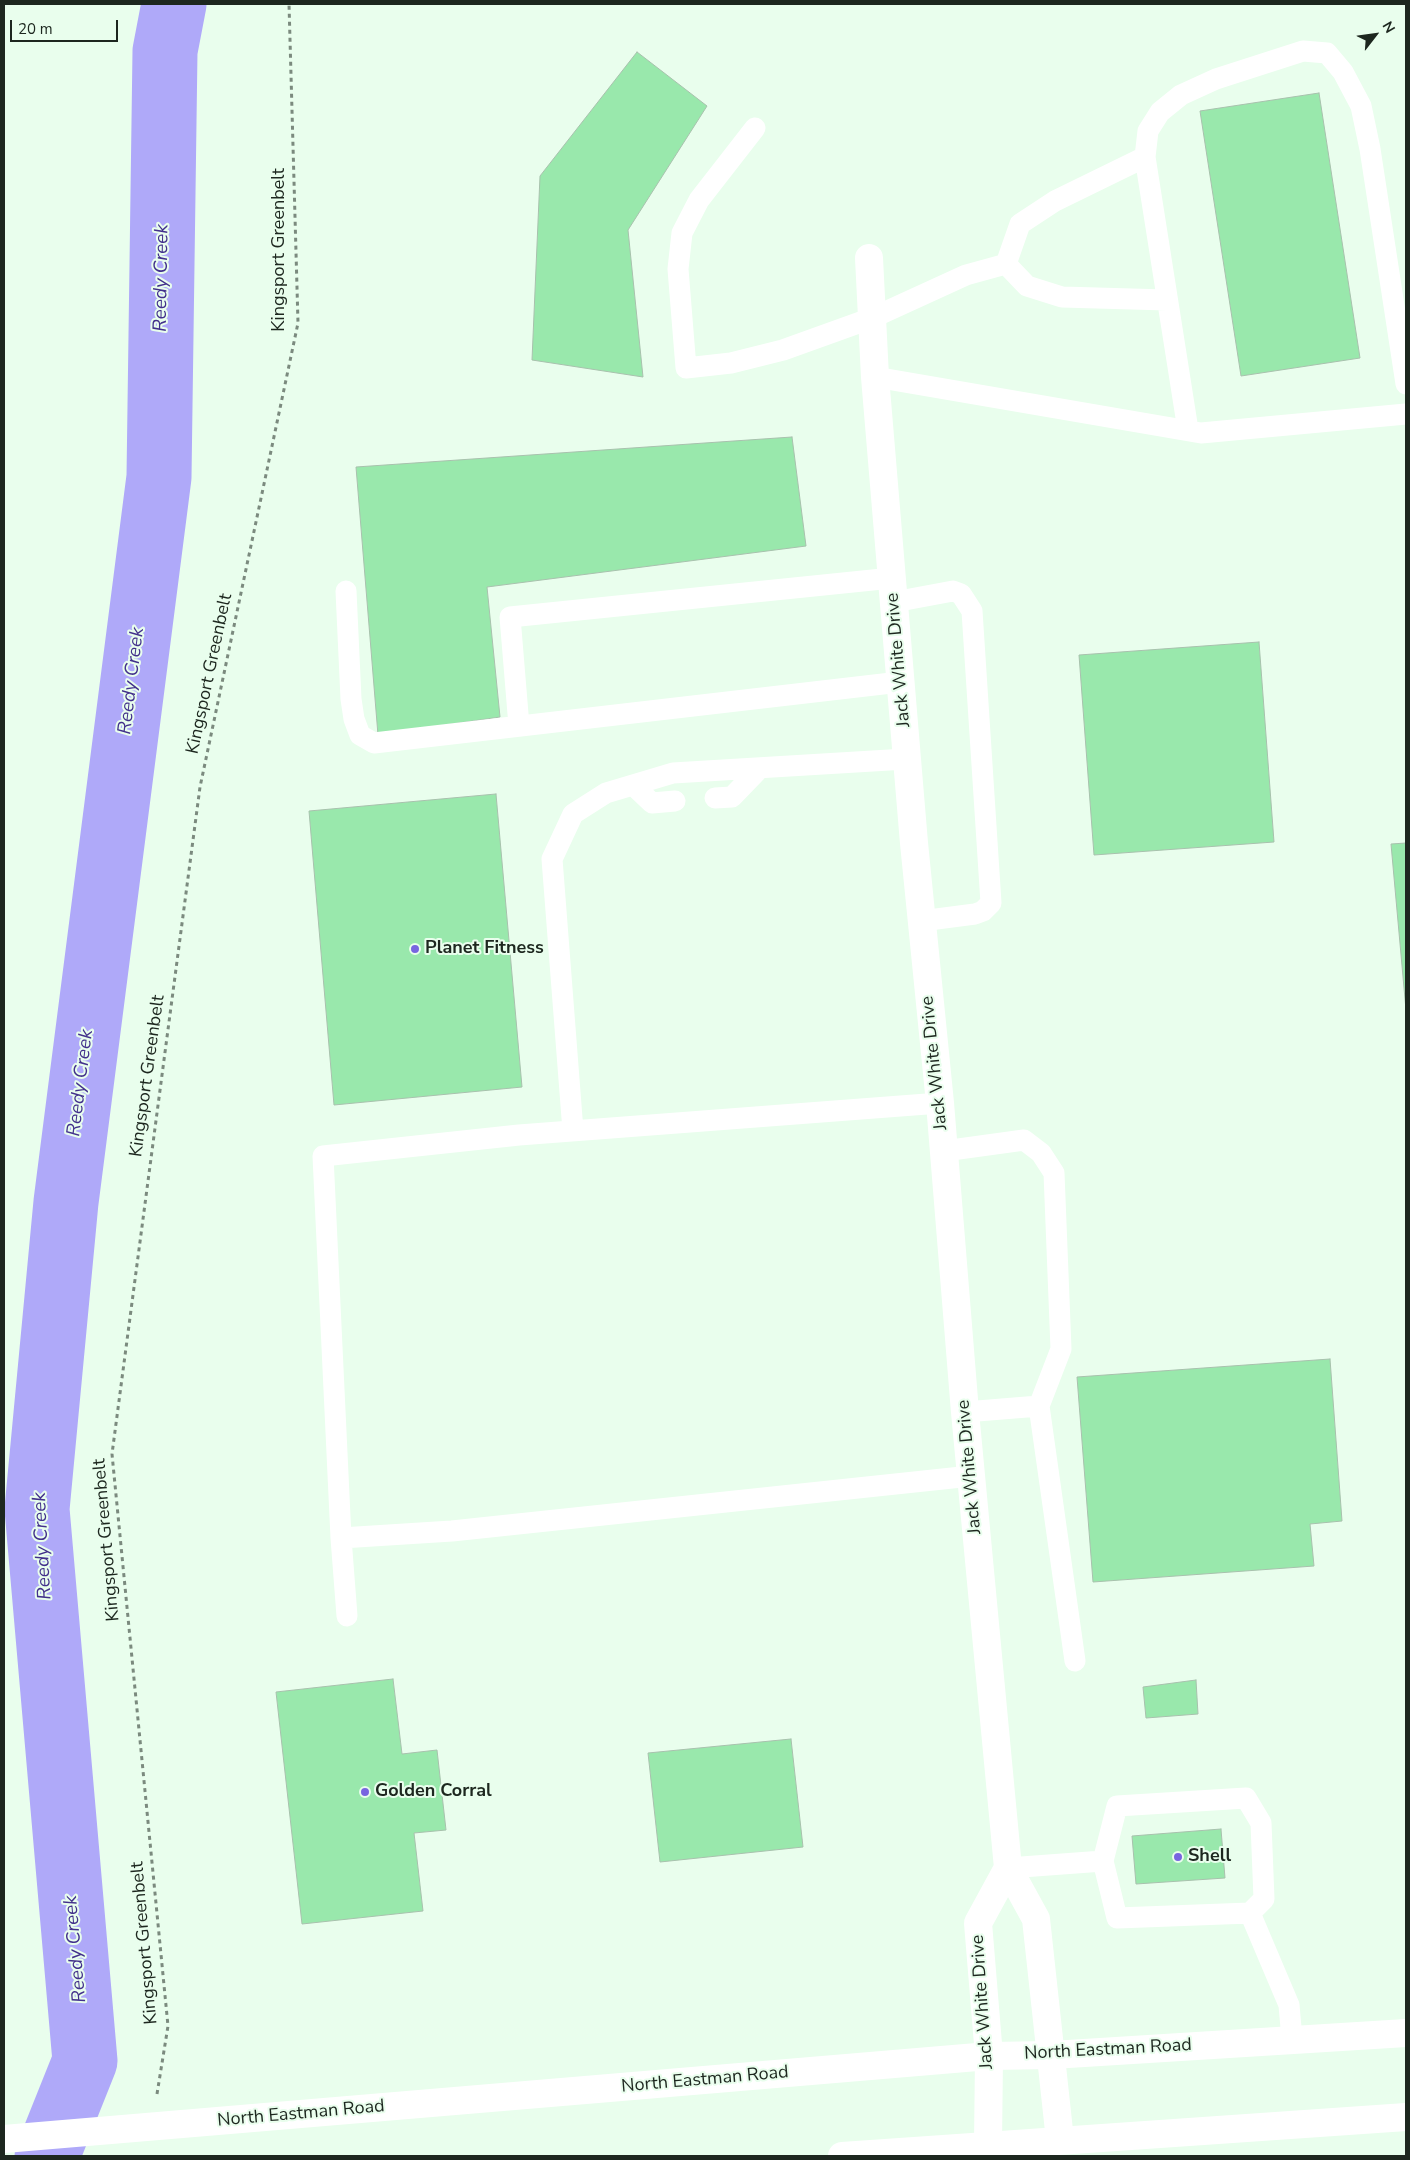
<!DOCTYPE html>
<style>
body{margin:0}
#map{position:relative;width:1410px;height:2160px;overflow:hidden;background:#e9feed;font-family:"Nunito Sans",sans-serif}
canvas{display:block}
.frame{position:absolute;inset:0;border:5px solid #1d271f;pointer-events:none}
.north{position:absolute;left:1350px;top:10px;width:50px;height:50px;-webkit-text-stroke:4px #e9feed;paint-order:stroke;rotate:60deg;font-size:14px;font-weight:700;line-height:20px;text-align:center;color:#1d271f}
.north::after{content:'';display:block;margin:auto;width:18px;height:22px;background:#1d271f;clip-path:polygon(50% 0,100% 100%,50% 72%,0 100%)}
.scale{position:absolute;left:10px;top:20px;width:108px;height:22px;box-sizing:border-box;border:2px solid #1d271f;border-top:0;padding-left:6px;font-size:15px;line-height:18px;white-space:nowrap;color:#1d271f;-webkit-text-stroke:4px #e9feed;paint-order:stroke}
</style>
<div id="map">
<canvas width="1410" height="2160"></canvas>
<div class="frame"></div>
<div class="north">N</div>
<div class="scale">20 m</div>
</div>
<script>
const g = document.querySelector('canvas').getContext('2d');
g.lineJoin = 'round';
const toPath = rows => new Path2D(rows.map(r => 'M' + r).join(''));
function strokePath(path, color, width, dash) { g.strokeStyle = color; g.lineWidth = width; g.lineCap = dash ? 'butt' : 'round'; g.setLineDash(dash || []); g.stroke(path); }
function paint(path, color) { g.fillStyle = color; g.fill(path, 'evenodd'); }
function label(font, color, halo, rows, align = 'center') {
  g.font = font + ' "Nunito Sans",sans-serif'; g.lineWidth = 4; g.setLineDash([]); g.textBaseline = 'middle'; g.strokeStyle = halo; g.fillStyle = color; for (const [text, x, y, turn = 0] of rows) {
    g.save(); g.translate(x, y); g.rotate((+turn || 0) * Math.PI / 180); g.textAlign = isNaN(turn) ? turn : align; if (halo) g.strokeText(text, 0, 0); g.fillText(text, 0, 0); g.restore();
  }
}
strokePath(toPath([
 [47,2156,85,2061,37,1509,66,1202,159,477,165,51,174,4]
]), '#afa9f9', 65);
const building = toPath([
 [637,52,707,106,628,230,643,377,532,360,540,176,637,52],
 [1319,93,1360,358,1241,376,1200,111,1319,93],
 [792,437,806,546,487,587,500,717,378,735,356,467,792,437],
 [1259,642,1274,842,1094,855,1079,655,1259,642],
 [496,794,522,1087,334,1105,309,811,496,794],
 [1406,843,1406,1010,1391,844,1406,843],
 [1330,1359,1342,1521,1310,1524,1314,1566,1093,1582,1077,1377,1330,1359],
 [393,1679,402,1754,437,1750,446,1830,414,1833,423,1911,302,1924,276,1692,393,1679],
 [1196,1680,1198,1714,1146,1718,1143,1687,1196,1680],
 [791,1739,803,1847,660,1862,648,1753,791,1739],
 [1221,1829,1225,1878,1136,1884,1132,1836,1221,1829]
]);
paint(building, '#99e8ac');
strokePath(building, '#a8c1ad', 1);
strokePath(toPath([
 [157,2094,168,2026,112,1454,200,787,298,323,289,4]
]), '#7b8a7e', 3, [4, 4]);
strokePath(toPath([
 [755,128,699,200,682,233,678,269,686,368,731,363,783,350,872,318,966,275,1006,264,1020,224,1055,201,1145,157],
 [1006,264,1027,286,1062,297,1167,300],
 [875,377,1201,433,1406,414],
 [1188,430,1145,157,1148,131,1160,112,1181,95,1216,79,1303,51,1327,53,1343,72,1361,106,1370,149,1406,384],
 [346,591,351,699,354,719,360,735,374,743,900,682],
 [894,602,953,591,961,594,972,611,991,903,983,911,975,914,921,921],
 [519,726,510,617,892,578],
 [633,785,652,803,675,801],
 [715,798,732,797,760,768],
 [940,1103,519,1135,323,1156,341,1538,452,1531,971,1476],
 [573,1131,552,859,573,814,606,793,673,773,906,759],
 [944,1151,1024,1140,1041,1153,1054,1173,1061,1349,1039,1406,1075,1661],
 [965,1412,1039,1406],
 [341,1538,347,1616],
 [1008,1868,1103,1861,1117,1806,1246,1798,1261,1823,1264,1899,1250,1913,1117,1918,1103,1861],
 [1250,1913,1289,2005,1292,2039]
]), '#fff', 21);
strokePath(toPath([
 [869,258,875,377,914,843,940,1103,965,1412,1008,1868,1036,1919,1060,2140],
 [988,2145,989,2056,978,1923,1008,1868]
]), '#fff', 28);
strokePath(toPath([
 [4,2139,989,2056,1052,2055,1406,2033],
 [842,2156,1406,2117]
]), '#fff', 28);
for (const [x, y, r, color] of [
 [415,949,5,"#7865e0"],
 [365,1792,5,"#7865e0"],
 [1178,1857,5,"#7865e0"]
]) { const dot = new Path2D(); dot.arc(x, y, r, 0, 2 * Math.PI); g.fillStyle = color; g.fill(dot); strokePath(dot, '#e9feed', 2); }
label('18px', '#1d271f', '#e9feed', [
 ["Kingsport Greenbelt",280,250,-90],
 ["Jack White Drive",899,660,-95],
 ["Kingsport Greenbelt",210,674,-78],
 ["Jack White Drive",935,1063,-96],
 ["Kingsport Greenbelt",148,1076,-82],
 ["Jack White Drive",970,1467,-95],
 ["Kingsport Greenbelt",107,1540,-95],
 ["Kingsport Greenbelt",145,1943,-95],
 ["Jack White Drive",983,2002,-94],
 ["North Eastman Road",1108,2050,-3],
 ["North Eastman Road",705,2080,-5],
 ["North Eastman Road",301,2114,-5]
]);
label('bold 18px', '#1d271f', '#e9feed', [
 ["Planet Fitness",425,949],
 ["Golden Corral",375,1792],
 ["Shell",1188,1857]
], 'left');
label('italic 19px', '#42308b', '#e9feed', [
 ["Reedy Creek",162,278,-89],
 ["Reedy Creek",132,681,-83],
 ["Reedy Creek",81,1083,-83],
 ["Reedy Creek",43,1546,-93],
 ["Reedy Creek",76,1949,-95]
]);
</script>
